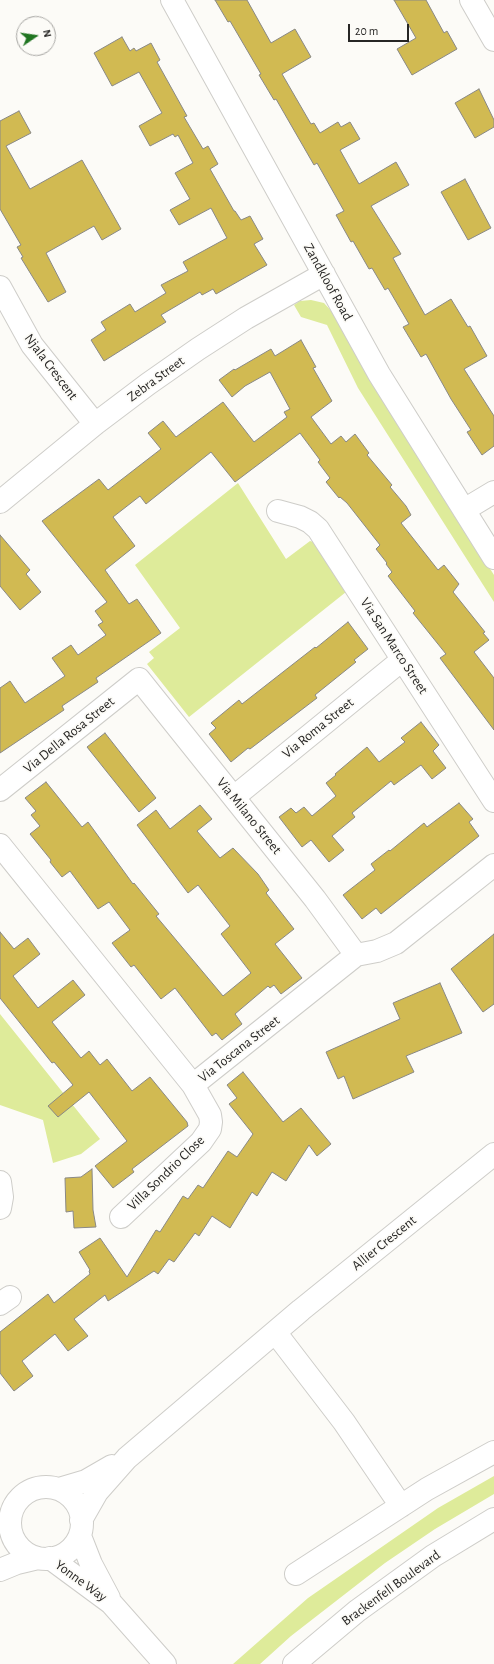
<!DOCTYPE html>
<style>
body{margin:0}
#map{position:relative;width:494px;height:1664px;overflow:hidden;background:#fcfbf7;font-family:"Alegreya Sans",sans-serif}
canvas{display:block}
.north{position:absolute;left:16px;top:16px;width:40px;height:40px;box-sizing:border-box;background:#fcfbf7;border:1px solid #a7a6a3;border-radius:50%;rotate:77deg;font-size:11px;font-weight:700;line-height:16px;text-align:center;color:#272625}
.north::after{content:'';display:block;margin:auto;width:14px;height:18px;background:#207521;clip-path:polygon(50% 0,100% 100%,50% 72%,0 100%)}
.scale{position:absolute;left:348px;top:24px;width:61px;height:18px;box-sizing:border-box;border:2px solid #272625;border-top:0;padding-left:5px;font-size:12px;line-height:14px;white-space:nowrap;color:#272625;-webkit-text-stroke:3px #fcfbf7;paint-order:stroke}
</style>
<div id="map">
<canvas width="494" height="1664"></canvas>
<div class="north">N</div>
<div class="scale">20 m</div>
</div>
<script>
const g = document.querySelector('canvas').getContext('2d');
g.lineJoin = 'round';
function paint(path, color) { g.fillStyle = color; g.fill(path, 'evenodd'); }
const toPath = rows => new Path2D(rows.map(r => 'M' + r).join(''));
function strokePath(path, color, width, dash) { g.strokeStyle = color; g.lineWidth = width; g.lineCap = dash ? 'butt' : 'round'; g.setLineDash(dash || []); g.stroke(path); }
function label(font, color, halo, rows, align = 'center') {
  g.font = font + ' "Alegreya Sans",sans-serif'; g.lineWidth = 3.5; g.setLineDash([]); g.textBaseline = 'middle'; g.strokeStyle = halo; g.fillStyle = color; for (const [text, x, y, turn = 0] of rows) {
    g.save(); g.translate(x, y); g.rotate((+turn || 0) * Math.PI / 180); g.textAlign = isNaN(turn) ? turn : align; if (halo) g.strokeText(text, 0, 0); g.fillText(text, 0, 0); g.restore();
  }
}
paint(toPath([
 [311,300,324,303,335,315,415,451,494,575,494,602,358,388,327,325,301,317,294,305,300,301],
 [238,483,286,559,310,541,320,544,346,592,189,717,147,664,154,658,149,652,180,628,135,565],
 [0,1014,100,1139,81,1154,53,1163,43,1120,0,1105],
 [494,1476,494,1494,435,1529,385,1563,291,1636,260,1664,233,1664,308,1598,438,1508]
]), '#deeb9a');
const building = toPath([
 [215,0,247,0,271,43,295,29,311,57,282,74,311,124,314,123,320,133,338,122,341,127,350,122,360,139,340,150,359,184,396,162,409,185,371,206,401,254,393,258,425,315,451,299,468,327,470,326,487,356,464,369,494,416,494,446,482,455,467,432,471,430,451,399,426,354,421,357,403,327,409,324,388,288,385,290,372,268,369,269,353,241,351,242,336,215,344,211,317,163,314,165,276,99,274,100,259,75,261,74,230,21,228,22,215,0],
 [394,0,426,0,444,33,447,31,457,49,412,75,397,49,416,38,394,0],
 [122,37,130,51,134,48,136,51,151,43,160,60,157,62,187,116,184,117,203,149,208,146,218,164,210,169,234,211,235,211,241,220,250,216,263,239,254,244,267,265,216,294,213,289,202,295,200,292,161,315,166,322,104,361,91,340,106,330,101,322,130,304,135,312,166,293,161,285,188,271,183,262,227,238,211,208,179,225,170,210,190,199,175,173,193,163,178,135,175,137,173,134,150,146,139,126,162,113,139,72,112,86,94,53,122,37],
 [479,89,494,120,494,127,475,138,455,103,479,89],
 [19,111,31,133,6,146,30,189,82,160,121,229,102,240,94,226,46,253,66,292,48,302,21,258,23,257,17,247,21,245,0,209,0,121,19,111],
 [465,179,491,228,468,240,441,192,465,179],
 [301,340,316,367,313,368,332,401,311,417,331,444,341,436,346,442,355,434,369,453,367,455,392,485,390,487,406,506,411,515,401,523,438,570,444,565,459,584,453,592,485,632,483,633,489,640,474,652,494,678,494,730,440,658,446,654,413,613,415,611,388,576,392,572,386,564,387,563,376,549,380,545,347,503,340,497,339,498,326,482,330,478,318,462,320,460,300,433,235,482,211,452,146,504,140,496,113,517,135,546,105,570,129,604,137,599,161,633,96,678,98,682,62,706,64,710,0,753,0,688,10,681,25,703,65,676,52,658,71,645,78,655,106,635,98,625,103,622,95,611,107,602,42,521,99,479,108,490,161,449,148,433,163,421,176,437,223,402,254,442,287,417,284,412,290,409,270,372,245,386,232,397,219,380,234,369,235,370,271,349,275,356,301,340],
 [0,535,30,570,26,574,41,592,20,610,0,586,0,535],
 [348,622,368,649,354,660,356,662,315,695,317,698,250,749,248,748,231,762,209,734,216,728,211,723,239,700,242,704,315,647,316,648,348,622],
 [421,722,439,745,433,751,446,768,432,779,421,765,394,785,391,781,352,813,355,817,332,836,344,850,329,862,311,840,302,847,279,817,291,808,296,813,304,807,312,816,336,796,326,783,336,775,335,774,367,747,379,762,405,742,401,738,421,722],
 [105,733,156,798,139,812,87,747,105,733],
 [46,782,82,827,88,822,133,884,134,883,159,914,156,916,223,996,251,973,221,934,230,926,198,885,188,893,137,825,156,810,170,829,200,805,212,819,197,831,220,858,233,848,258,874,269,890,266,893,294,929,275,944,302,978,281,994,274,985,270,988,268,986,235,1014,242,1024,222,1040,216,1033,212,1036,175,988,161,999,134,965,131,967,112,943,130,930,109,902,98,909,70,871,62,877,50,862,51,860,30,834,40,826,31,815,36,811,25,798,46,782],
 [459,803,473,819,469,822,479,836,381,914,376,908,362,919,343,895,375,870,371,864,389,850,390,851,424,823,427,827,459,803],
 [0,932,14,949,28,938,40,954,13,976,38,1008,73,980,85,995,52,1022,81,1058,89,1051,100,1065,107,1059,132,1091,150,1077,187,1122,188,1126,132,1169,134,1172,113,1188,95,1166,127,1141,89,1092,58,1117,48,1106,73,1085,54,1062,52,1063,0,998,0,932],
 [494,934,494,1004,483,1012,451,969,494,934],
 [440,983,462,1033,406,1056,414,1072,353,1099,344,1076,338,1079,326,1052,400,1019,393,1003,440,983],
 [243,1072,283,1122,301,1108,331,1144,317,1156,309,1145,286,1181,272,1172,257,1196,252,1192,230,1228,212,1216,199,1236,195,1233,174,1262,169,1259,158,1274,154,1271,108,1301,105,1295,74,1319,88,1336,68,1351,55,1334,22,1361,33,1376,14,1391,0,1373,0,1332,48,1294,54,1303,90,1274,89,1271,90,1270,79,1252,100,1238,127,1277,156,1230,160,1232,183,1196,188,1199,198,1185,203,1188,228,1151,237,1157,253,1134,229,1104,237,1098,227,1085,243,1072],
 [92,1169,93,1210,96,1227,74,1228,73,1211,66,1212,65,1178,81,1177,92,1169]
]);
paint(building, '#d1ba52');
strokePath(building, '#898885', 1);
const minor = toPath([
 [172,0,379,374,494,558],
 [471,0,494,40],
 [0,287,32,345,95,424],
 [0,502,95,424,148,384,198,349,246,318,324,274],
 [464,510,494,492],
 [278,511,300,517,310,522,318,529,494,801],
 [0,790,139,679,315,899,356,955],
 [234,797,402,660],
 [0,845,193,1085,210,1115,211,1122,210,1129,201,1142,121,1217],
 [193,1085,356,955,377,951,396,943,494,865],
 [0,1182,2,1197,0,1208],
 [0,1304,10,1297],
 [275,1332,344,1422,401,1506],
 '10 1523a36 36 0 1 1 72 0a36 36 0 1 1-72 0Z',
 [59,1489,86,1481,112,1466],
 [81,1520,97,1492,127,1458,301,1310,494,1154],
 [80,1536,91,1564,109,1598],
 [50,1558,111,1603,165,1664],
 [0,1570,17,1563,38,1558],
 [296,1574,427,1489,494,1452],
 [294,1664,357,1611,433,1556,494,1519]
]);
strokePath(minor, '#cecdc9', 24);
strokePath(minor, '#fff', 22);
label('14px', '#272625', '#fcfbf7', [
 ["Zandkloof Road",328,282,61],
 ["Njala Crescent",51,367,53],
 ["Zebra Street",156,379,-36],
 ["Via San Marco Street",394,646,57],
 ["Via Roma Street",318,728,-39],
 ["Via Della Rosa Street",69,735,-39],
 ["Via Milano Street",249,816,51],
 ["Via Toscana Street",239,1049,-38],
 ["Villa Sondrio Close",166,1173,-44],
 ["Allier Crescent",384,1243,-39],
 ["Yonne Way",81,1581,36],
 ["Brackenfell Boulevard",391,1588,-36]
]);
</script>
